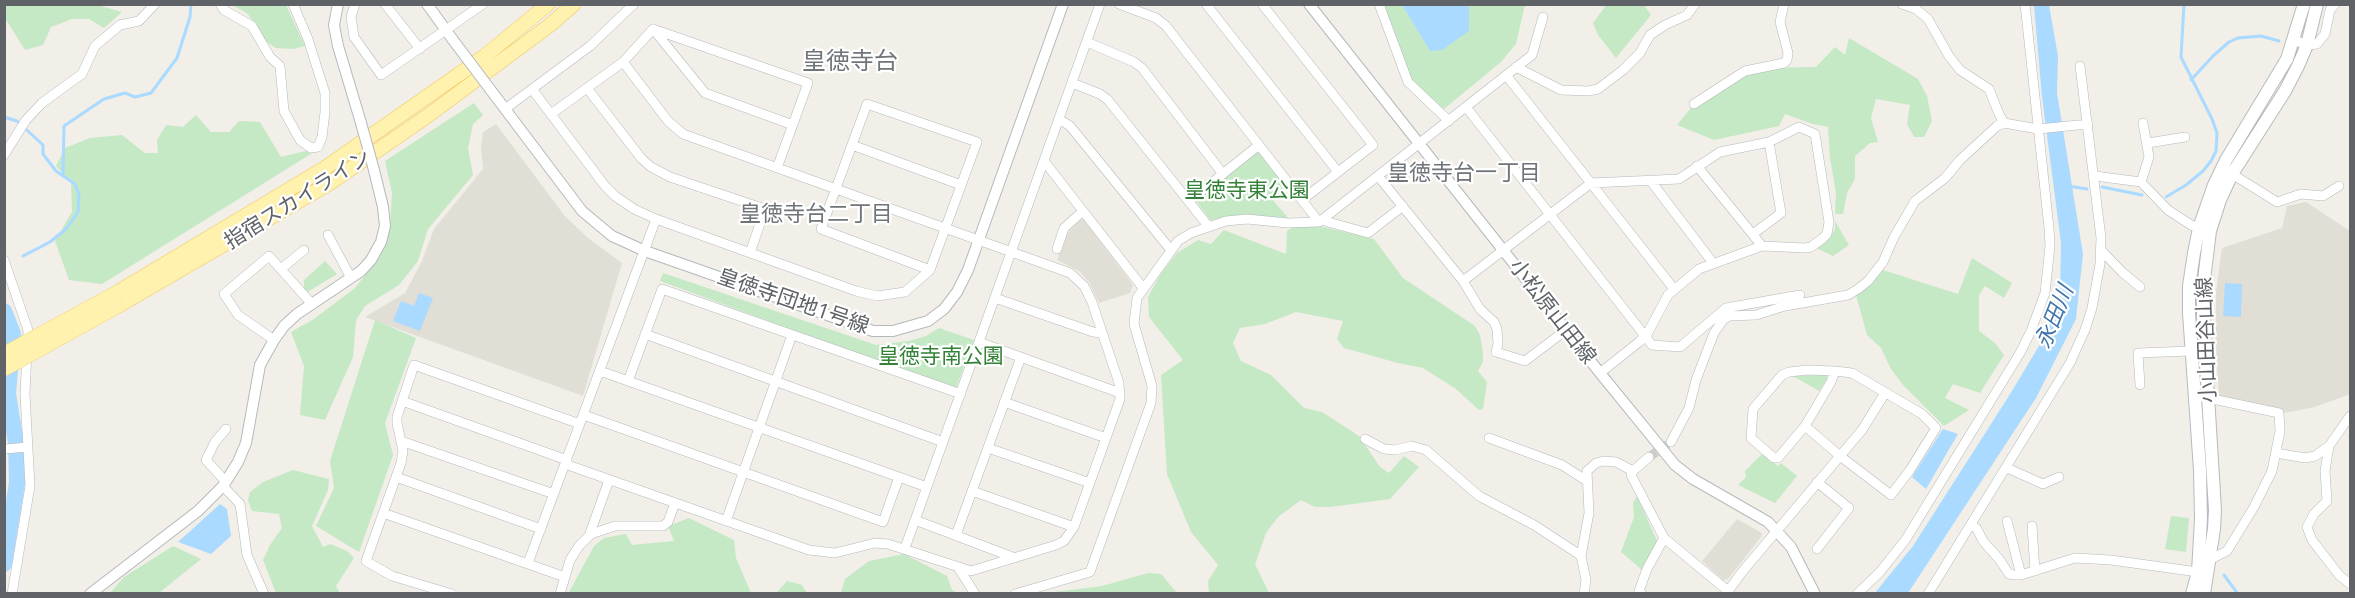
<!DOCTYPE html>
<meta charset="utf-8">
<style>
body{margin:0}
#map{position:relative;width:2355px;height:598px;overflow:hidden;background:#f1efe8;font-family:"Open Sans",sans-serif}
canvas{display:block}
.frame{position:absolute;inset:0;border:6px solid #5f6368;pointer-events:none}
</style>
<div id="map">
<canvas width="2355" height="598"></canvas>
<div class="frame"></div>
</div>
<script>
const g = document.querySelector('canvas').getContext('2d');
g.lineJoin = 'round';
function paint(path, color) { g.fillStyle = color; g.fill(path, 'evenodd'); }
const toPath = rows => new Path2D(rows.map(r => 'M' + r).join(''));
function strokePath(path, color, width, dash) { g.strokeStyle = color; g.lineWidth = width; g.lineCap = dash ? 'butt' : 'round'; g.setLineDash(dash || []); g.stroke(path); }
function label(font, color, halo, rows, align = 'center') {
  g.font = font + ' "Open Sans","Noto Sans JP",sans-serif'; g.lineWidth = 4.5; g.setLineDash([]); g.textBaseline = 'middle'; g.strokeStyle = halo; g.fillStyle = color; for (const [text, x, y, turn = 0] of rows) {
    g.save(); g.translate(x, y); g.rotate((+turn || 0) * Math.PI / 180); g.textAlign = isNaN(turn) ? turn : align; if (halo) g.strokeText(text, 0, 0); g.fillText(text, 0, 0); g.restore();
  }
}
paint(toPath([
 [496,124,564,215,588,238,622,263,583,396,365,317,405,293,422,261,434,229,483,169,481,147,483,132],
 [2306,202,2350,231,2350,394,2315,407,2284,413,2219,396,2216,347,2216,292,2222,248,2282,228,2287,206],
 [1080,220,1084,220,1133,285,1130,293,1099,303,1089,282,1079,271,1057,260,1067,233],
 [1737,519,1762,533,1761,537,1728,579,1723,580,1702,561]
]), '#e1ded6');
paint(toPath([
 [5,4,97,5,122,12,104,28,89,19,72,19,51,27,43,45,25,50,5,18],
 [1607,4,1644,5,1651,15,1616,58,1598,35,1593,23],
 [233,5,286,5,305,46,293,49,276,48,265,41,248,14],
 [1379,5,1402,5,1430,51,1469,31,1469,5,1525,5,1516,44,1501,62,1444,109,1411,81],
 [1849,38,1918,79,1927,96,1932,121,1924,137,1914,137,1907,124,1910,105,1876,99,1871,118,1878,142,1870,143,1855,156,1855,179,1847,193,1843,214,1835,214,1836,193,1830,158,1828,127,1813,124,1785,114,1779,126,1714,140,1677,125,1696,102,1752,68,1816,67,1835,47,1845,55],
 [474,103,483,115,473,124,468,148,473,175,428,229,418,261,399,285,365,306,356,320,353,357,325,420,300,415,304,366,291,332,314,319,355,288,381,255,390,230,392,193,385,161],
 [196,115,211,132,229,132,239,121,260,122,281,157,322,147,102,284,69,280,55,241,72,212,71,182,56,166,65,148,90,138,122,135,145,153,158,153,157,140,166,125,183,127],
 [1256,153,1260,153,1286,185,1285,188,1272,199,1289,219,1243,216,1210,220,1196,201],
 [1835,221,1849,245,1833,256,1816,248,1835,230],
 [1315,225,1374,239,1403,278,1475,326,1480,335,1483,353,1483,362,1478,371,1487,382,1483,409,1479,410,1456,389,1423,368,1398,363,1344,348,1337,339,1343,321,1296,312,1265,324,1240,328,1233,343,1241,361,1271,375,1304,408,1322,412,1359,436,1380,467,1389,473,1404,456,1419,467,1390,499,1330,507,1315,507,1301,500,1278,517,1266,533,1255,564,1269,593,1209,593,1208,581,1218,565,1191,532,1167,474,1161,375,1183,360,1149,317,1148,297,1160,275,1177,253,1198,240,1211,244,1224,230,1286,254,1287,231,1294,226],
 [1972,258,2012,283,2004,298,1985,286,1979,295,1979,331,1995,343,2004,355,1980,393,1953,384,1945,398,1969,410,1944,426,1903,385,1891,369,1881,348,1867,335,1856,295,1883,270,1958,294],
 [325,261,337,274,306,293,304,290,304,280],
 [663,273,876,345,909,341,926,336,939,328,974,340,956,388,953,389,660,281],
 [375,320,416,338,385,423,393,455,359,552,316,526,334,488,330,461],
 [1826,375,1827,379,1819,391,1793,376],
 [1763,453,1778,466,1781,463,1797,476,1775,503,1738,485,1746,477,1745,471],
 [293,470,329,479,328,490,312,526,323,547,330,544,347,551,354,558,336,586,340,593,276,593,263,560,270,545,282,528,279,514,252,511,248,500,250,492,263,482],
 [1637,496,1657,541,1642,570,1621,552,1634,517,1633,503],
 [2171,516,2189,518,2186,552,2165,549],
 [689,518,734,540,736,558,751,593,568,594,594,546,604,538,626,534,632,545,674,541,668,526],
 [173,546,201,559,159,593,110,593,124,577],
 [904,554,947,576,952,590,958,593,841,593,845,579,869,561],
 [1148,573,1161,574,1177,593,1047,593,1102,586],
 [787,581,802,585,807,593,776,593]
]), '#c5e8c5');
paint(toPath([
 [1402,5,1469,5,1469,31,1442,50,1430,51],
 [2034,5,2049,5,2058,56,2057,93,2083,254,2076,319,2036,398,1908,593,1874,594,1913,546,2007,399,2042,341,2060,295,2061,243,2042,97],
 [2225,283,2242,284,2241,317,2223,316],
 [419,293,433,298,420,331,393,321,401,301,414,306],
 [1943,429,1958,434,1926,489,1912,477],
 [220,504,227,509,231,536,211,554,178,542]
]), '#aadaff');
strokePath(toPath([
 [2191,80,2213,56,2229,42,2238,38,2261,36,2279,41],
 [4,83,4,96],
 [4,117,17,121,43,145,43,154,56,171,75,184,79,195,78,212,66,229,50,242,23,256],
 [63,175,64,126,104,99,125,93,135,97,151,93,177,58,190,17,191,4],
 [2068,186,2087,189],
 [2102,187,2142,195],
 [2166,197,2186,185,2203,171,2211,161,2216,151,2217,133,2212,119,2181,57,2184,4],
 [2224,575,2238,594]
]), '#aadaff', 3);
strokePath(toPath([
 [4,311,13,334,8,394,16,443,17,483,4,564]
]), '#aadaff', 16);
strokePath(toPath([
 [1649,457,1671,442]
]), '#ccccc8', 9, [9, 4.5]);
const minor = toPath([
 [220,4,224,10,252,26,270,57,280,66,284,111,300,140,311,148,318,147,322,137,325,112,325,93,308,39,293,4],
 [355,4,351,17,354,37,381,75,483,4],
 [385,4,420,49],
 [1119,4,1156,18,1166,26,1319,222],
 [1206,4,1338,172],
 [1262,4,1373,145,1302,200],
 [1379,4,1408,82,1449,121],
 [1902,4,1916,9,1928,19,1949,56,1960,70,1989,89,1999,114,2004,123],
 [653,29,705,93,793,125],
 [2294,40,2307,45,2317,44,2325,34,2330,10,2335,4],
 [1087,42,1134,62,1142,68,1223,174],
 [1516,67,1561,90,1588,91,1598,89,1623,70,1640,53,1650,35,1665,25,1687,15,1695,4],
 [1506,75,1674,289],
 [1072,83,1100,94,1108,100,1209,227],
 [587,88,641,158,651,167,670,177,765,209,750,253],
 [532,89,605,186,615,196,634,209,656,219,856,291,877,296,905,292,930,270,977,142,867,104,821,229,930,270],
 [1694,104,1745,71,1784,63,1787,60,1788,53,1780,22,1784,4],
 [1466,107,1652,345,1680,347,1726,308,1800,295],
 [505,109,590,46,634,4],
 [551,114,623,62,653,29,808,83,777,168],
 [1059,119,1070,126,1170,249],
 [2148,143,2185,137],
 [852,145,961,185],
 [4,155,26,120,42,103,82,74,95,46,120,25,139,21,155,4],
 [1044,161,1143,288],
 [1697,166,1762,246],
 [2232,174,2277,202,2301,194,2323,196,2339,186],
 [1378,176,1463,281,1480,309,1494,322,1497,329,1498,344,1496,352,1525,361,1566,330],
 [2095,176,2141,182,2168,210,2191,225,2205,230],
 [1650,180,1713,263],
 [2141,182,2149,157,2143,123],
 [1189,201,1259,145],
 [1321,220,1368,233,1403,206],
 [1753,234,1781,213,1769,142],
 [328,235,351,278],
 [1057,249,1064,228,1083,211],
 [2100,249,2122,272,2140,287],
 [4,260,28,330,25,394,30,486,12,594],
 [281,269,304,250],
 [1463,281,1591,183,1679,179,1720,152,1769,142,1799,127,1815,134,1829,222,1827,234,1822,239,1811,247,1805,248,1762,246,1699,269,1668,295,1646,336,1639,342,1600,373],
 [995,298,1093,332,1102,333],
 [645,334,943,442],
 [274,340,238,315,224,294,269,256,311,303],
 [979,342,1120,393],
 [600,371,927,487],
 [628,381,662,289,961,394],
 [2140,385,2138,353,2191,351],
 [2203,397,2279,413,2280,431,2272,471,2254,507,2227,551,2209,560,2204,559],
 [402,401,567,460],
 [1004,402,1106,438],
 [584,415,883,522,899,477],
 [1805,426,1840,456,1891,495,1910,470,1936,428,1922,414,1852,373,1835,371,1808,370,1789,372,1782,375,1753,409,1751,438,1774,458,1778,458,1805,426,1831,382,1835,371],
 [1489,438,1562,465,1587,481],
 [1365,439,1384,449,1395,450,1412,446,1426,450,1479,496,1534,525,1577,553,1581,556,1586,580,1584,594],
 [401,441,554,494],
 [1671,442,1689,408,1696,380,1714,333,1723,320,1729,316,1756,315,1785,306,1848,295,1858,289,1868,281,1883,262,1894,237,1915,201,1945,178,1960,160,1997,126,2004,123,2038,129,2088,124],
 [2329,446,2325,471,2327,501,2314,514,2307,527,2312,540,2339,575,2350,584],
 [988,448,1090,483],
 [5,449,28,447],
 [2276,453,2305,458,2315,456,2329,446,2350,416],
 [1649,457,1633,471,1631,475,1664,538,1728,591],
 [565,464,809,550,835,553,875,543,888,544,971,571,1056,545,1064,541,1074,527,1120,399,1119,383,1092,302,1084,286,1070,273,683,134,668,121,623,62],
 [2007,468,2043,484,2059,477],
 [396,477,541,529],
 [226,482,206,460,215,442,226,429],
 [223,486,240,504,247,555,264,594],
 [972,491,1074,527],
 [383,513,565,577],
 [915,520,1015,558],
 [726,521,792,335],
 [2007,521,2021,575],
 [1972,525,1977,529,1983,541,1999,559,2009,574,2014,575,2021,575,2075,558,2111,560,2198,572],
 [2032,526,2035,571],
 [956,535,1021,357],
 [589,536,609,480],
 [905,548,1100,4],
 [1817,549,1849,508,1817,482],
 [1581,556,1589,513,1587,471,1596,463,1604,461,1616,462,1633,471],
 [528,563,656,219],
 [958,567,975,594],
 [452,594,392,576,366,561,401,463,403,451,397,423,397,417,414,365,580,424],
 [560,594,570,560,579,546,591,534,615,526,663,526,668,522,675,503],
 [1015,594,1090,572,1151,403,1152,386,1134,324,1137,298,1178,241,1191,233,1226,221,1247,219,1288,223,1319,222,1532,55,1543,17],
 [1642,594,1639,591,1647,569,1664,538],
 [1726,594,1742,572,1862,430,1885,393],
 [1857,594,1880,572,1906,539,2020,353,2031,331,2045,293,2050,246,2049,228,2025,4],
 [1928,594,2070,363,2085,330,2092,308,2100,264,2101,238,2080,66]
]);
const tertiary = toPath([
 [338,4,334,25,338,46,361,123],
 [427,4,453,40],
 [1309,4,1600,373,1675,465,1693,479,1768,522,1791,547,1815,594],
 [499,101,582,211,612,236,645,251,873,331,893,331,928,321,944,309,957,292,968,270,1063,4],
 [90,594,198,511,223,486,238,462,246,443,260,365,274,340,284,326,297,314,361,271,371,260,381,242,385,226,383,207,374,170]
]);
const secondary = toPath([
 [2192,594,2198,572,2201,519,2200,470,2189,313,2189,286,2194,253,2199,228,2214,185,2226,160,2287,59,2304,4],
 [2204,594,2214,529,2215,510,2203,315,2203,288,2210,231,2220,200,2232,174,2285,91,2298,66,2307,45,2317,4]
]);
const primary = toPath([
 [118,292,325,168,485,56,548,4],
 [118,306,330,183,426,117,550,25,574,4]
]);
strokePath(minor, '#b5b8bc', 10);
strokePath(tertiary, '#b5b8bc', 12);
strokePath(secondary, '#b6babf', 14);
strokePath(primary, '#f2c960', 15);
strokePath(minor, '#fff', 9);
strokePath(tertiary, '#fff', 10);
strokePath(secondary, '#fff', 12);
strokePath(primary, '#fff2af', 14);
const tertiaryBridge = toPath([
 [453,40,499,101],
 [361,123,374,170]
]);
const primaryBridge = toPath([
 [4,354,118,292],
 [4,369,118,306]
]);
strokePath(tertiaryBridge, '#b5b8bc', 12, []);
strokePath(primaryBridge, '#f2c960', 15, []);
strokePath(tertiaryBridge, '#fff', 10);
strokePath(primaryBridge, '#fff2af', 14);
label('21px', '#348238', '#fff', [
 ["皇徳寺東公園",1247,191],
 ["皇徳寺南公園",941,357]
]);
label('21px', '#5f6368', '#fff', [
 ["指宿スカイライン",298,200,-32],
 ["皇徳寺団地1号線",793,302,19],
 ["小松原山田線",1552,312,52],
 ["小山田谷山線",2207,340,-92]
]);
label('22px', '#70757a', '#fff', [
 ["皇徳寺台一丁目",1464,174],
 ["皇徳寺台二丁目",816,215]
]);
label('italic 22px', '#4174aa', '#fff', [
 ["永田川",2055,317,-68]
]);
label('24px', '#70757a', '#fff', [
 ["皇徳寺台",850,62]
]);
</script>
